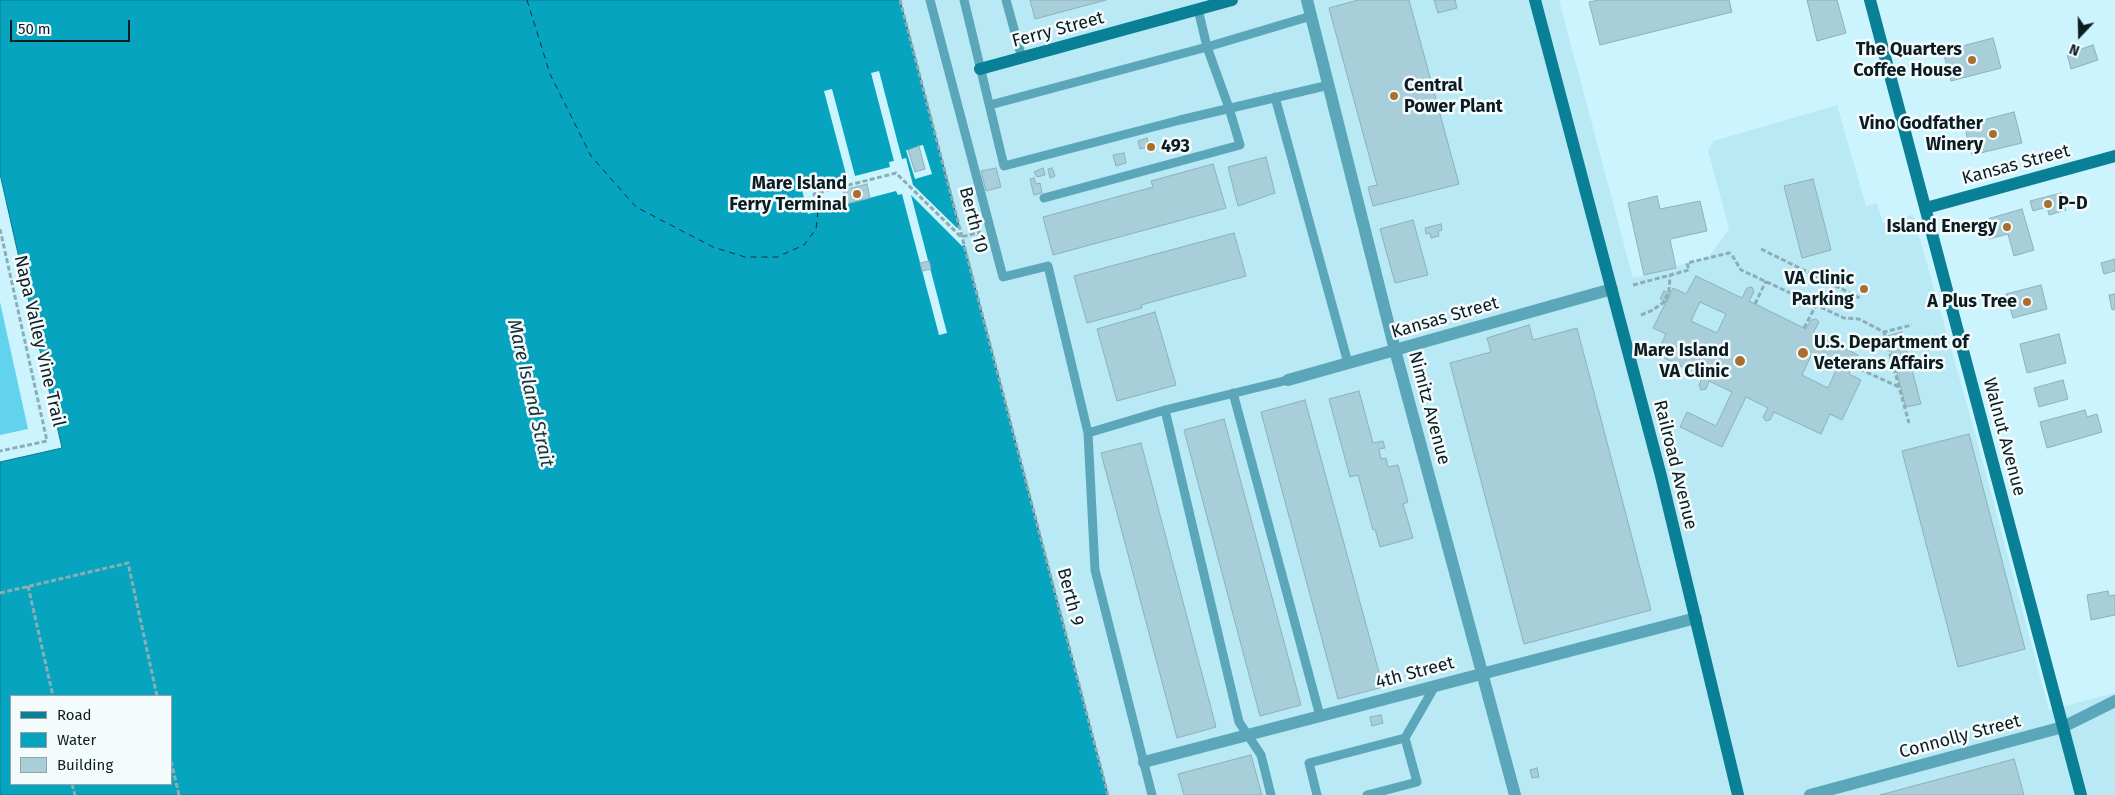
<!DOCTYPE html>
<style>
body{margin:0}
#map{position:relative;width:2115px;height:795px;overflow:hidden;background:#ccf4fe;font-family:"Fira Sans",sans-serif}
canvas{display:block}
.legend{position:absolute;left:10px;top:695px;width:162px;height:90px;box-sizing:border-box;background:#f3fbfd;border:1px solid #97a2a5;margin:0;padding:6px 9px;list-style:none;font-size:15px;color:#0d1c20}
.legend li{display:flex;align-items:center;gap:10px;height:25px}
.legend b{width:25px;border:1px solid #97a2a5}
.north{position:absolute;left:2055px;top:10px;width:50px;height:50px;-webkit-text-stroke:4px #f3fbfd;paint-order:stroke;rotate:201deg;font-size:14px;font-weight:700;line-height:20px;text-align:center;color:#0d1c20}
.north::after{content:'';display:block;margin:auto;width:18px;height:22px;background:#0d1c20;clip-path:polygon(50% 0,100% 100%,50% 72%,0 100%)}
.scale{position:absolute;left:10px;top:20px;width:120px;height:22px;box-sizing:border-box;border:2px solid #0d1c20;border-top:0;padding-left:6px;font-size:15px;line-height:18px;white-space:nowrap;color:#0d1c20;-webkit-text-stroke:4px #f3fbfd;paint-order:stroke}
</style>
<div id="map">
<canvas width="2115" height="795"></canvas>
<ul class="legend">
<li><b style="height:6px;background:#098095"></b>Road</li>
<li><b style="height:14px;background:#07a4c0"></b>Water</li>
<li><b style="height:14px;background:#a8cfd9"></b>Building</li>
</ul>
<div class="north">N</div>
<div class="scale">50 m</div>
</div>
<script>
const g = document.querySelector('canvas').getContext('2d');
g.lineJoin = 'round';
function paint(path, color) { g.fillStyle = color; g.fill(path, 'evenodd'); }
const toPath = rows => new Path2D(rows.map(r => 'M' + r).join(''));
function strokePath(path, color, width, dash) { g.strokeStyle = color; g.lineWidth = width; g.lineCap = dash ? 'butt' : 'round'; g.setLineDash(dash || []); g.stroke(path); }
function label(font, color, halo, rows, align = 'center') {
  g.font = font + ' "Fira Sans",sans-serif'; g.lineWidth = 5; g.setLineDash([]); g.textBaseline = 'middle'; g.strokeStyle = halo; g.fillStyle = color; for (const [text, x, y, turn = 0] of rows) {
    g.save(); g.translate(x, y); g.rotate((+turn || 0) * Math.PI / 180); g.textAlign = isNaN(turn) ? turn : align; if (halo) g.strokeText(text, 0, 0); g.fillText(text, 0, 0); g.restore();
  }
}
paint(toPath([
 [900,0,1559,0,1633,278,1676,268,1676,266,1708,258,1729,229,1708,150,1714,141,1837,105,1866,206,1877,203,1883,223,1913,215,1974,429,2049,710,2115,693,2115,795,1108,795]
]), '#b8e9f5');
paint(toPath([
 [0,302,28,429,0,435]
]), '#61d3ed');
const water = toPath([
 [0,0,900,0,1108,795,0,795,0,462,62,448,0,174,0,0],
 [11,696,171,696,171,784,11,784,11,696]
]);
paint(water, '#07a4c0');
strokePath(water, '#097b90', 1);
paint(toPath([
 [879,71,902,159,906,158,913,185,957,228,960,226,965,245,962,246,911,195,947,333,939,335,902,194,898,195,896,191,808,214,802,190,847,178,824,91,832,89,855,176,890,167,889,162,894,161,871,73],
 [923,145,932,174,915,179,906,150,908,150,915,172,925,169,918,146]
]), '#ccf4fe');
strokePath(toPath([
 [527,0,550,74,591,156,636,207,713,247,745,257,777,257,804,245,816,229,818,211]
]), '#192f35', 1, [6, 5]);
const building = toPath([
 [1030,0,1106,0,1035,19,1030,0],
 [1358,0,1409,0,1459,184,1373,206,1368,187,1377,185,1329,8,1358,0],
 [1434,0,1455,0,1457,8,1438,13,1434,0],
 [1598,0,1729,0,1732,12,1600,45,1589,2,1598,0],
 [1807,0,1837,0,1846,33,1817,41,1807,0],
 [1993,38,2001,68,1951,81,1943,51,1993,38],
 [2093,45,2098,60,2071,69,2067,54,2093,45],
 [2014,112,2022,143,1972,155,1964,125,2014,112],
 [1147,138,1149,147,1140,149,1138,141,1147,138],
 [919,146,925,169,915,172,908,150,919,146],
 [1124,153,1126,163,1116,166,1113,155,1124,153],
 [1266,157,1275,193,1238,206,1228,167,1266,157],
 [1213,164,1226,208,1053,255,1043,217,1153,187,1151,181,1213,164],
 [996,168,1001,187,986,191,981,171,996,168],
 [1043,168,1045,175,1037,177,1034,172,1043,168],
 [1052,168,1055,176,1050,178,1048,169,1052,168],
 [1034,178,1036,184,1040,183,1042,193,1034,195,1030,179,1034,178],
 [1813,179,1831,250,1802,258,1784,186,1813,179],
 [867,184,870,198,846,204,843,190,867,184],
 [2061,193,2066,210,2049,215,2047,207,2033,211,2030,201,2061,193],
 [1657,196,1660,209,1700,201,1707,231,1670,239,1676,268,1644,275,1628,203,1657,196],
 [2022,209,2034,250,2014,256,2008,234,1989,239,1984,220,2022,209],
 [1413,220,1428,275,1395,283,1380,229,1413,220],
 [1441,224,1442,230,1438,231,1439,236,1431,238,1430,233,1426,234,1425,228,1441,224],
 [1234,233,1246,276,1141,305,1142,308,1087,323,1074,276,1234,233],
 [2115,259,2115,271,2104,274,2101,263,2115,259],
 [929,261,931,269,922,271,920,263,929,261],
 [1696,276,1742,298,1747,288,1752,287,1754,292,1749,301,1806,329,1811,320,1816,319,1819,322,1813,333,1858,355,1849,374,1861,380,1842,420,1830,414,1821,434,1774,412,1770,420,1766,421,1763,417,1768,408,1746,397,1722,447,1680,427,1687,412,1716,426,1732,392,1709,381,1706,389,1701,390,1699,385,1703,377,1656,354,1666,334,1653,328,1673,288,1686,294,1696,276],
 [1700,302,1726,314,1717,333,1691,321,1700,302],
 [1811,356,1837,368,1828,388,1802,375,1811,356],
 [2041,285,2047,309,2013,318,2006,294,2041,285],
 [1664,291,1670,294,1667,302,1660,299,1664,291],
 [2115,294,2115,309,2112,310,2109,295,2115,294],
 [1155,312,1176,385,1117,401,1097,329,1155,312],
 [1529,325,1533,340,1577,328,1651,610,1524,644,1450,363,1491,352,1487,338,1529,325],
 [1902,332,1921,404,1906,407,1887,336,1902,332],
 [2059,334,2066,363,2027,373,2020,344,2059,334],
 [2063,380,2068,399,2039,407,2034,388,2063,380],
 [1359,391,1373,443,1383,441,1385,448,1379,449,1381,459,1386,458,1388,467,1398,465,1408,502,1403,504,1413,538,1380,547,1375,529,1373,530,1358,475,1350,477,1329,399,1359,391],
 [1305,400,1383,687,1338,699,1261,412,1305,400],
 [2085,410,2087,417,2097,414,2102,432,2047,448,2040,422,2085,410],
 [1224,419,1301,705,1260,716,1184,430,1224,419],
 [1969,434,2025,649,1958,667,1902,451,1969,434],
 [1141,443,1216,727,1177,738,1101,453,1141,443],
 [2108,591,2109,596,2115,595,2115,615,2091,620,2087,595,2108,591],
 [1381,715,1383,723,1372,726,1370,717,1381,715],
 [1251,755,1262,795,1184,795,1178,774,1251,755],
 [2014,759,2024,795,1880,795,2014,759],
 [1537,768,1539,777,1532,778,1530,770,1537,768]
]);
paint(building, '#a8cfd9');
strokePath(building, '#8cb1bb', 1);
strokePath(toPath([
 [900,0,1108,795],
 [818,211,814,194,896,173,961,237,981,232],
 [0,229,47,441,0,451],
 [1761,249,1862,299],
 [1633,285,1689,270,1687,263,1729,253,1732,255,1741,270,1844,318,1859,319,1884,332,1912,325],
 [1755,304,1766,281],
 [1641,315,1653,310,1664,302,1669,291,1670,276],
 [1804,328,1816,305],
 [1884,332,1909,423],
 [1853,366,1899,387],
 [28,586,53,696],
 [0,593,128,563,157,696],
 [171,761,179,795],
 [72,784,75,795]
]), '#8dadb5', 3, [5, 2.5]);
strokePath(toPath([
 [930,0,1003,277,1048,266,1088,433,1095,570,1152,795],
 [964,0,1004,166,1180,120,1329,85],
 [1006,0,1022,58],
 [1275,97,1348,363],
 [990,105,1207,47,1311,16],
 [1044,198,1240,145,1229,108,1207,47,1198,9],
 [1233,393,1320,716],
 [1165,410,1239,722,1261,755,1271,795],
 [1088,433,1165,410,1288,380],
 [1405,738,1435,686],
 [1317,795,1309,763,1405,738,1417,782,1367,795]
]), '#5ba6b8', 9);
strokePath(toPath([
 [1307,0,1395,350,1515,795],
 [1288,380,1612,289],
 [1144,762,1696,618],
 [1810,795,2063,727,2115,701]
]), '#5ba6b8', 12);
strokePath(toPath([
 [1535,0,1661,476,1738,795],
 [1870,0,2081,795],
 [980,69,1232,0],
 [1926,208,2115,156]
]), '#098095', 12);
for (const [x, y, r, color] of [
 [1972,60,5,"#aa6f2f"],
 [1394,96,5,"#aa6f2f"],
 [1993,134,5,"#aa6f2f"],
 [1151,147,5,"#aa6f2f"],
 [857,194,5,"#aa6f2f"],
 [2048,204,5,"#aa6f2f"],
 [2007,227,5,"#aa6f2f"],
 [1864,289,5,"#aa6f2f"],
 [2027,302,5,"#aa6f2f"],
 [1803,353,6,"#aa6f2f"],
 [1740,361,6,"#aa6f2f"]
]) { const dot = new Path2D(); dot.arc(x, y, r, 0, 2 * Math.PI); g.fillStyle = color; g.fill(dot); strokePath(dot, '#f3fbfd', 2); }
label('18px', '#0d1c20', '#f3fbfd', [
 ["Ferry Street",1058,30,-15],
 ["Kansas Street",2016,165,-15],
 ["Berth 10",973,220,75],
 ["Kansas Street",1445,318,-16],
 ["Napa Valley Vine Trail",39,341,77],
 ["Nimitz Avenue",1429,408,75],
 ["Walnut Avenue",2004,437,75],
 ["Railroad Avenue",1675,465,76],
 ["Berth 9",1070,597,75],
 ["4th Street",1415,673,-15],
 ["Connolly Street",1960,737,-15]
]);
label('bold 18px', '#0d1c20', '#f3fbfd', [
 ["The Quarters",1962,50],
 ["Coffee House",1962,71],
 ["Central",1404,86,"left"],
 ["Power Plant",1404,107,"left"],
 ["Vino Godfather",1983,124],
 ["Winery",1983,145],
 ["493",1161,147,"left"],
 ["Mare Island",847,184],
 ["Ferry Terminal",847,205],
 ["P-D",2058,204,"left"],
 ["Island Energy",1997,227],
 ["VA Clinic",1854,279],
 ["Parking",1854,300],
 ["A Plus Tree",2017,302],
 ["U.S. Department of",1814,343,"left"],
 ["Veterans Affairs",1814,364,"left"],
 ["Mare Island",1729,351],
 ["VA Clinic",1729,372]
], 'right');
label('italic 19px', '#192f35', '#f3fbfd', [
 ["Mare Island Strait",530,393,77]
]);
</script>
